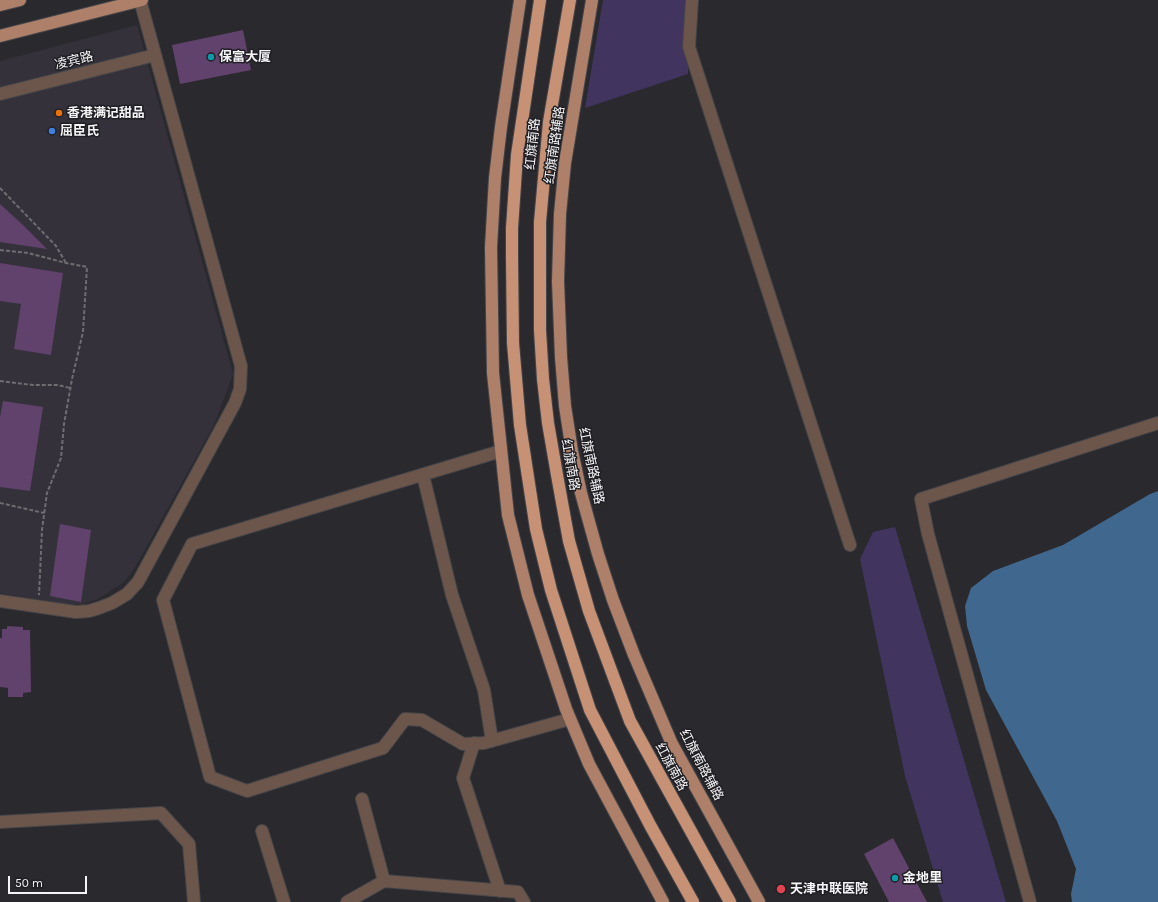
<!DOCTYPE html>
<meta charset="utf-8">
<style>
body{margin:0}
#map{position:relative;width:1158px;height:902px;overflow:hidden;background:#2a292d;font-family:Karla,sans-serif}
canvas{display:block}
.scale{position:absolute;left:8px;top:876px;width:79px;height:18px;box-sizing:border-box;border:2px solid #f4f4f6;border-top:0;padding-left:5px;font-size:12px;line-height:14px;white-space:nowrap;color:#f4f4f6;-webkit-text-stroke:3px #201f23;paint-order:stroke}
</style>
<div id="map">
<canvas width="1158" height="902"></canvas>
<div class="scale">50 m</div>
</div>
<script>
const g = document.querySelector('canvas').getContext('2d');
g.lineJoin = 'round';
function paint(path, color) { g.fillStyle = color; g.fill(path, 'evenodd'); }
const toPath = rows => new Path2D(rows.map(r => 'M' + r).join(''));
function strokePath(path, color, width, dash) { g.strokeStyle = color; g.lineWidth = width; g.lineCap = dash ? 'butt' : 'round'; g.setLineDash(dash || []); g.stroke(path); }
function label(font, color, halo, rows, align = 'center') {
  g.font = font + ' Karla,"Noto Sans SC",sans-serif'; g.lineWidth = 3; g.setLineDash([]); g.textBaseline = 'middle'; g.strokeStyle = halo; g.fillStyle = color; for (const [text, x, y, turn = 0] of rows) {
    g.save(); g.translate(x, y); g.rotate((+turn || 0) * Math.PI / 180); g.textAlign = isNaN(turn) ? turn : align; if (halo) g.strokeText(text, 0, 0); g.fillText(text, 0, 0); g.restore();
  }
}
paint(toPath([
 [137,25,233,374,214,425,133,571,124,582,98,599,81,604,70,605,0,593,0,61]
]), '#34313b');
paint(toPath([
 [603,0,690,0,688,74,585,108],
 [895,527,1006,902,943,902,905,776,860,559,873,532]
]), '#413560');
paint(toPath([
 [1158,491,1158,902,1072,902,1071,894,1076,869,1057,821,986,690,967,626,965,606,971,588,993,571,1063,545,1150,494]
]), '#40678e');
paint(toPath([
 [243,30,251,70,180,84,172,45],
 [0,204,23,225,47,249,0,242],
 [0,263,63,273,51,355,14,349,21,304,0,301],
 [3,401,43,407,30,491,0,487,0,417],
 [60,524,91,530,81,602,50,596],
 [7,626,23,627,23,630,30,630,31,692,23,693,23,697,8,697,8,688,0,687,0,638,2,638,2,629,7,629],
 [893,838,927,902,889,902,864,854]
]), '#61426c');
const minor = toPath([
 [692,0,689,47,850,545],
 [0,94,155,55],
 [501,451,192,544,163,600,210,777,247,791,383,748,405,719,422,720,463,744,484,743,570,719],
 [423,475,452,595,484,690,492,741],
 [0,601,76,612,89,611,99,608,112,603,127,594,138,582,235,403,240,389,241,366,140,0],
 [474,743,463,778,500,891],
 [362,799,384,881],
 [0,822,161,813,189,844,194,902],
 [262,831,284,902],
 [347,902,384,881,518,892,524,902],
 [1030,902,928,534,921,499,1158,423]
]);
const major = toPath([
 [520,0,501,127,495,178,491,247,493,373,508,515,528,595,566,709,589,764,663,902],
 [592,0,565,163,560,214,558,281,561,357,565,406,572,451,581,493,598,554,613,600,634,655,672,744,759,902],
 [0,5,20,0],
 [0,36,142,0]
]);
const highway = toPath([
 [540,0,517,155,512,228,512,258,513,343,520,425,536,529,551,590,590,710,650,825,693,902],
 [570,0,549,122,540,222,540,330,543,379,548,423,557,475,569,541,589,611,630,721,730,902]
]);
strokePath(minor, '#464549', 14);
strokePath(major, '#464549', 14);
strokePath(highway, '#464549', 14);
strokePath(toPath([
 [0,188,56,246,66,263],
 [0,250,28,253,66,263,87,267,83,332,72,379,64,424,61,458,47,493,42,530,39,595],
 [0,381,33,385,58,385,70,388],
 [0,503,44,513]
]), '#6e6d70', 2, [4, 2]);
strokePath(minor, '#6c564b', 12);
strokePath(major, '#ae806a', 12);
strokePath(highway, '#c79176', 12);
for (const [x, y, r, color] of [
 [211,57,4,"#0f9aa8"],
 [59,113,4,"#e8710a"],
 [52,131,4,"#3f7fe0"],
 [895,878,4,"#0f9aa8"],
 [781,889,5,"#e0444e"]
]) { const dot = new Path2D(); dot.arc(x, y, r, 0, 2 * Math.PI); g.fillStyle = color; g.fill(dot); strokePath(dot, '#201f23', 1.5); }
label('bold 13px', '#f4f4f6', '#201f23', [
 ["保富大厦",219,57],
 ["香港满记甜品",67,113],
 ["屈臣氏",60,131],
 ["金地里",903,878],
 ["天津中联医院",790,889]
], 'left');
label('13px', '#f4f4f6', '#201f23', [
 ["凌宾路",74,61,-14],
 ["红旗南路",533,144,-84],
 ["红旗南路辅路",555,145,-82],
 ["红旗南路",570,465,80],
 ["红旗南路辅路",591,466,78],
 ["红旗南路辅路",701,765,62],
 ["红旗南路",671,767,61]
]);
</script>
